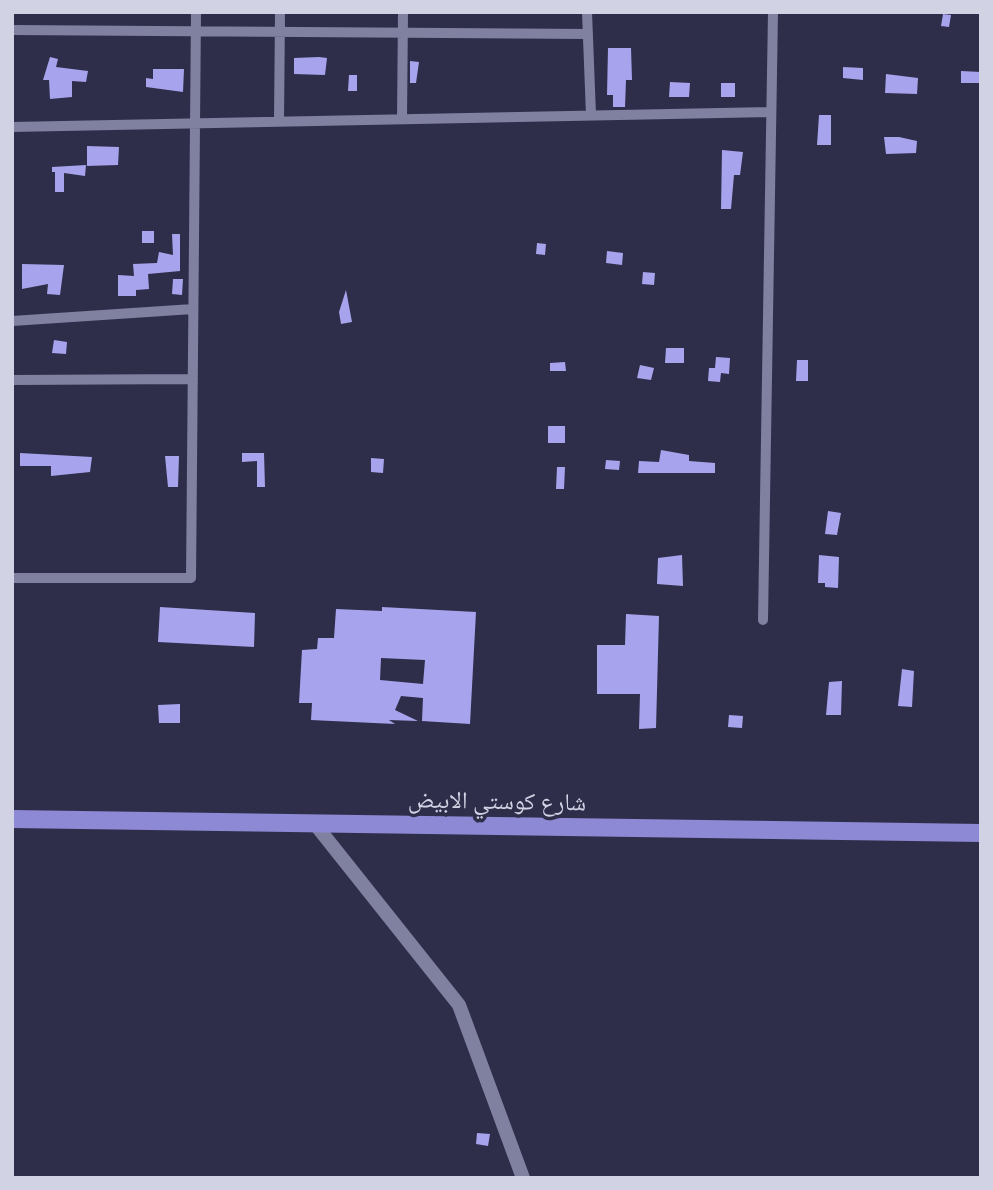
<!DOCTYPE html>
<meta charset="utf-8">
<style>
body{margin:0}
#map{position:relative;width:993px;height:1190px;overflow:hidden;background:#2f2e4a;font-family:"Zilla Slab",serif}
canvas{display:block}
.frame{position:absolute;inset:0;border:14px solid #d2d2e5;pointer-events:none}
</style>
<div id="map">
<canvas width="993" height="1190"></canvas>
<div class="frame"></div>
</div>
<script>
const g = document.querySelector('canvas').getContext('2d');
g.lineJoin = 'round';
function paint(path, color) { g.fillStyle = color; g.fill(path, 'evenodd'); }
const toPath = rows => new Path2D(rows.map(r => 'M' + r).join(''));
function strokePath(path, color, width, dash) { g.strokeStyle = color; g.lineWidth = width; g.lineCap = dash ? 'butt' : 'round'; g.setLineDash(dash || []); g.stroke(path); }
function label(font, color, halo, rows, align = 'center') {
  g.font = font + ' "Zilla Slab","Noto Naskh Arabic",serif'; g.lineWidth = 7; g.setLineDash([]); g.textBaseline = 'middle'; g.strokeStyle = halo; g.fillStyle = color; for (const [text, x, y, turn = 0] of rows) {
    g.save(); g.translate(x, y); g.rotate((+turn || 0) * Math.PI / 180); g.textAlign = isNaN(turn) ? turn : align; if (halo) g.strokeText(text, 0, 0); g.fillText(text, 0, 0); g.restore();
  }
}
paint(toPath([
 [943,14,951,15,949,27,941,26],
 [608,48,631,48,632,80,626,80,625,107,613,107,613,95,607,95],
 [50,57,58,59,56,67,88,71,86,82,72,81,72,97,50,99,49,80,43,80],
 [319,57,327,58,325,75,294,74,294,58],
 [410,61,419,62,416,83,410,83],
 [843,67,863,68,863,80,843,78],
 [153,69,184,69,183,92,146,87,146,78,153,79],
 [961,71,981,72,981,83,961,83],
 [886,74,918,78,917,94,885,93],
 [349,75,357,75,357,91,348,91],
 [670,82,690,83,689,97,669,97],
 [721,83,735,83,735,97,721,97],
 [819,115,831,115,831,145,817,145],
 [884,137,899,137,917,141,916,153,886,154],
 [87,146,119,147,118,165,87,166],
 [722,150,743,152,740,175,734,175,731,209,721,209],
 [86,165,85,176,64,173,64,192,55,192,55,172,52,172,52,167],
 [142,231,154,231,154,243,142,243],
 [172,234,180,234,180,271,148,274,149,289,136,290,136,296,118,296,118,275,134,276,133,264,157,263,159,252,173,255],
 [537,243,546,244,545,255,536,254],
 [607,251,623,253,622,265,606,263],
 [22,264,64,265,60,295,47,294,48,284,22,289],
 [643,272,655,273,654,285,642,284],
 [173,279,183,279,182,295,172,294],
 [346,290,352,322,341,324,339,312],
 [54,340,67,342,66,354,52,353],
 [666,348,684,348,684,363,665,363],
 [716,357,730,358,729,374,721,373,720,382,708,381,709,368,715,368],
 [797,360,808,360,808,381,796,381],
 [565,362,566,371,550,371,550,363],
 [640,365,654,368,651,380,637,378],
 [548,426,565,426,565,443,548,443],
 [661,450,689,455,689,461,715,463,715,473,638,473,639,461,659,462],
 [20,453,92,457,90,472,51,476,51,466,20,466],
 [242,453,264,453,265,487,257,487,257,461,242,462],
 [165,456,179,456,178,487,168,487],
 [371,458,384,459,383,473,371,472],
 [606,460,620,461,619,470,605,469],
 [557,467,565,467,564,489,556,489],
 [828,511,841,513,837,535,825,534],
 [682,555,683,586,657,584,658,558],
 [819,555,839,557,838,588,825,587,825,583,818,583],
 [160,607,255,613,254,647,158,642],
 [382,607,476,612,470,724,422,721,423,698,401,696,395,710,418,721,389,720,395,724,311,720,312,703,299,703,302,650,317,649,318,638,334,638,336,609,382,611],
 [381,658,425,660,423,684,380,680],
 [626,614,659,616,656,728,639,729,640,694,597,694,597,645,625,645],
 [902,669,914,671,912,707,898,706],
 [842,681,841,715,826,715,829,682],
 [180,704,180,723,159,723,158,705],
 [729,715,743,716,742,728,728,727],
 [477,1133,490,1134,488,1146,476,1144]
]), '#a7a4ed');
strokePath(toPath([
 [587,12,591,115],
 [12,30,588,34],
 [402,119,403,12],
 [279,121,280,12],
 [12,127,771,112],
 [12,321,193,309],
 [12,380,193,379],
 [12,578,191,578,196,12],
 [763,620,773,12]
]), '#8080a1', 10);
strokePath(toPath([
 [315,824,459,1005,523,1178]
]), '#8080a1', 14);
strokePath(toPath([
 [12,819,981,833]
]), '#8d89d5', 18);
label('24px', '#d2d2e5', '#2f2e4a', [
 ["شارع كوستي الابيض",497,802,1]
]);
</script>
